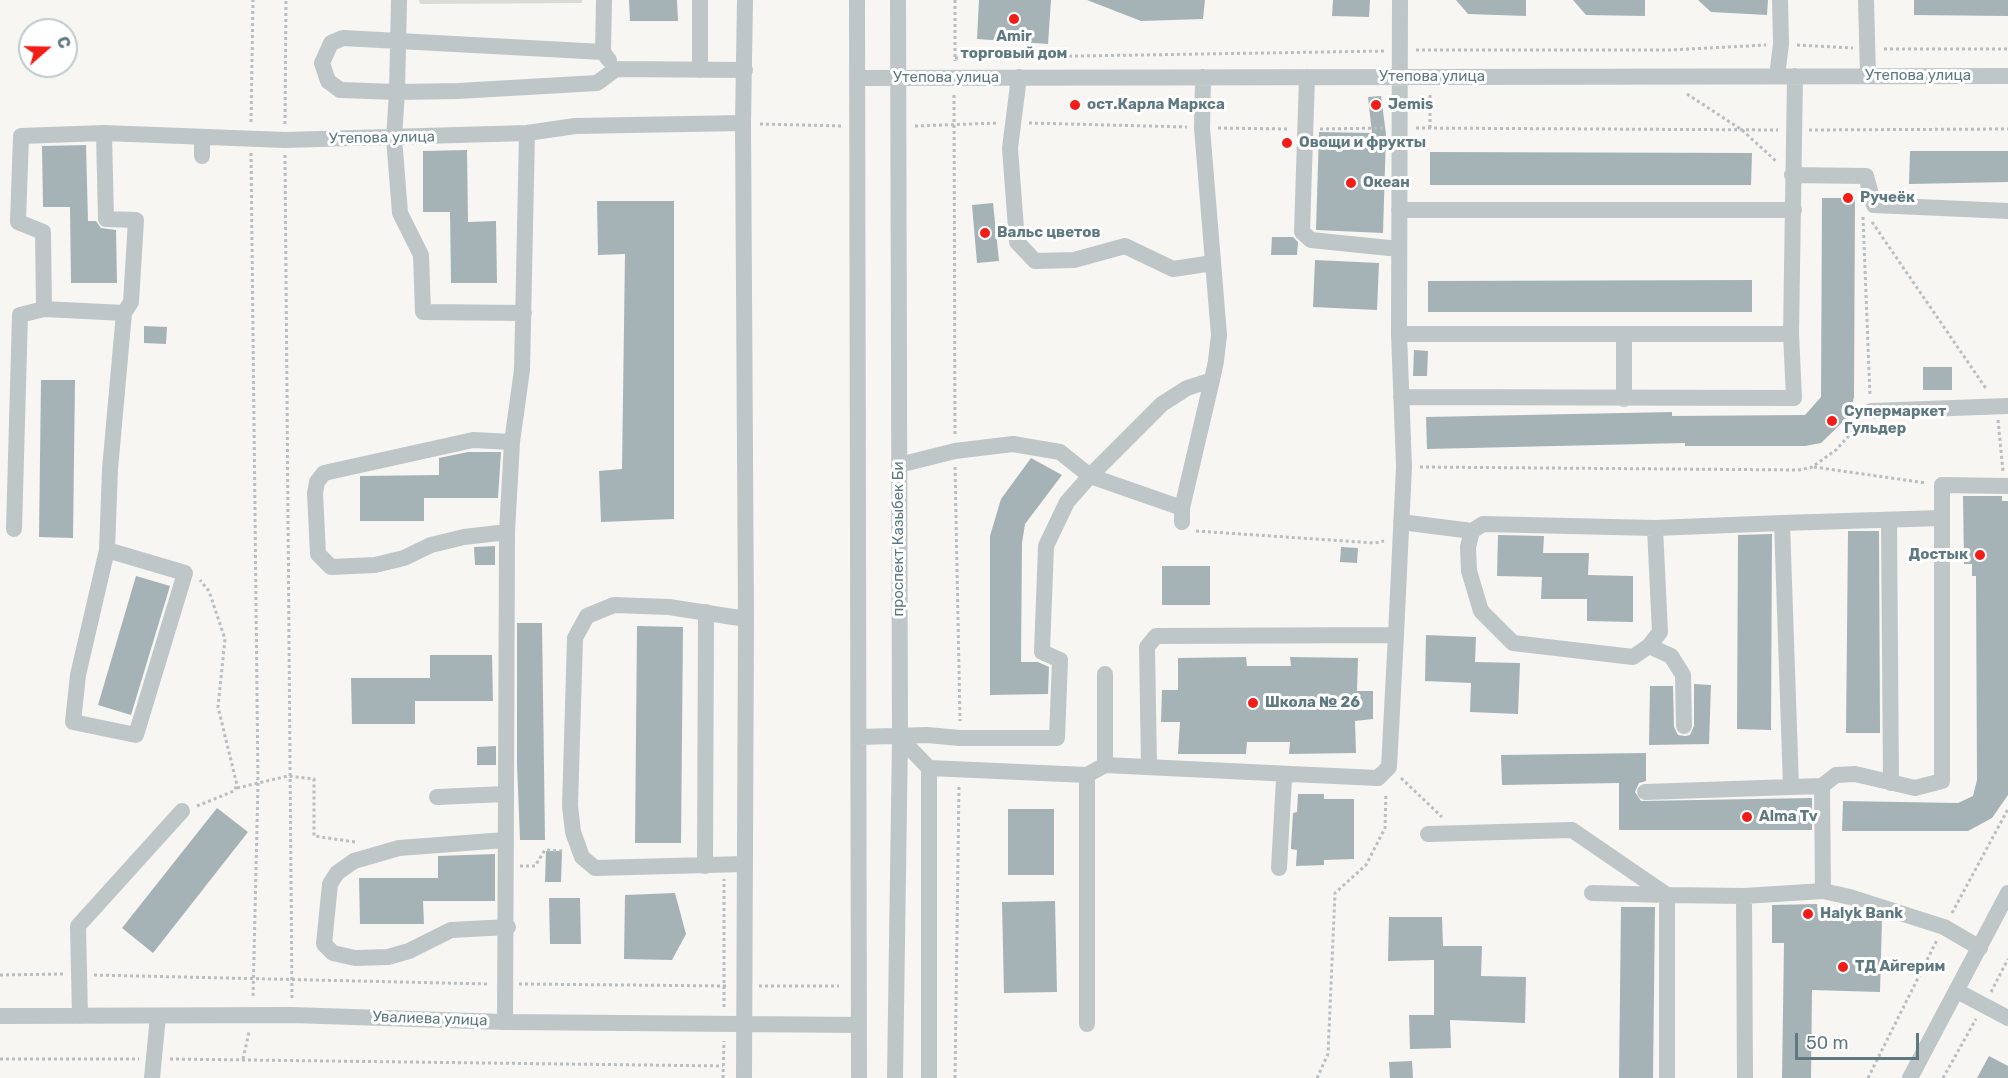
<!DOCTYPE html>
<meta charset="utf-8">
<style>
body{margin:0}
#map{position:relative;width:2008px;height:1078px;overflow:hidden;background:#f7f6f3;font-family:Rubik,sans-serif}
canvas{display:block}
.north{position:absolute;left:18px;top:18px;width:60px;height:60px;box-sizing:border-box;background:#fff;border:2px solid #bfc9cd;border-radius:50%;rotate:70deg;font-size:16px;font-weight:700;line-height:24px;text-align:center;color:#5f7981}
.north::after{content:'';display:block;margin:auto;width:21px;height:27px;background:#f31d17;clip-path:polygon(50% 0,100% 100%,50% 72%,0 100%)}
.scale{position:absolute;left:1795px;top:1033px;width:124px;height:27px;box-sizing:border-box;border:3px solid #5f7981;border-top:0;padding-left:8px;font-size:18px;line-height:21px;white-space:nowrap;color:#5f7981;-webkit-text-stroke:4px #fff;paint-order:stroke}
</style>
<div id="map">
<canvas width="2008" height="1078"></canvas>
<div class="north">С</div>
<div class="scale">50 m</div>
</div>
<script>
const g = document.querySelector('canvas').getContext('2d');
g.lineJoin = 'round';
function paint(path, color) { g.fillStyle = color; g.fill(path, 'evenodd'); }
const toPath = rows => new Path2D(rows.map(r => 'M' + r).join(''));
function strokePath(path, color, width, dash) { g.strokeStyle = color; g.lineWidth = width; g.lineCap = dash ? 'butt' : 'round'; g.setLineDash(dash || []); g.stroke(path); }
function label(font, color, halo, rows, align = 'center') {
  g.font = font + ' Rubik,sans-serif'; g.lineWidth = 6; g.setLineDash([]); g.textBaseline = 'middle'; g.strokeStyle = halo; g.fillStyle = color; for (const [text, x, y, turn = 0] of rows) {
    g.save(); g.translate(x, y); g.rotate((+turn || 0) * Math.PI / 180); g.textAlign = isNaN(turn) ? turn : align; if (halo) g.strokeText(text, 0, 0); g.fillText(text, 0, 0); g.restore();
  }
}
paint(toPath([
 [419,0,582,0,582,3,420,4]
]), '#d8dcd2');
paint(toPath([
 [629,0,677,0,678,21,630,21],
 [979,0,1051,0,1048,44,977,39],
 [1087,0,1205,0,1203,19,1141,21],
 [1333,0,1370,0,1369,17,1332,16],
 [1456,0,1526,0,1526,16,1468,14],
 [1573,0,1645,0,1645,16,1586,15],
 [1698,0,1768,0,1767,15,1711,12],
 [1914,0,2008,0,2008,16,1914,15],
 [1381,96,1386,134,1383,233,1316,230,1319,132,1372,133,1368,97],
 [86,145,88,221,96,221,101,228,116,230,117,283,71,283,70,207,43,207,42,146],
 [467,150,468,222,496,221,497,283,451,283,450,212,423,212,423,151],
 [1910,151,2008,151,2008,182,1909,184],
 [1430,152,1752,153,1751,185,1430,185],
 [1822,198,1855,198,1854,397,1850,415,1821,443,1805,446,1685,446,1685,443,1427,449,1426,417,1672,412,1672,416,1805,415,1821,397],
 [597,201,674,201,674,519,601,522,599,471,622,469,625,254,598,255],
 [993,203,999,261,977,263,972,205],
 [1272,237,1293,237,1298,242,1297,255,1271,255],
 [1315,260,1379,263,1377,310,1313,307],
 [1752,280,1752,312,1428,312,1428,281],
 [144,326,167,327,166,344,144,343],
 [1414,350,1428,351,1427,376,1413,376],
 [1923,367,1952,367,1952,390,1923,390],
 [41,380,75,380,73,538,39,537],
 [468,452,501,452,498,498,424,498,424,521,360,521,360,476,439,475,439,458],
 [1031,458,1062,475,1025,524,1022,543,1021,662,1038,662,1049,667,1048,694,990,695,990,536,1001,499],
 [1963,496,2002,496,2002,501,2008,501,2008,795,1992,818,1968,831,1842,831,1843,801,1958,803,1973,796,1977,780,1976,576,1972,576,1972,564,1964,564],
 [1848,531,1879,531,1880,733,1846,733],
 [1772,534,1771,730,1737,729,1738,535],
 [1498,535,1544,536,1543,553,1589,553,1588,575,1633,576,1633,622,1587,621,1587,599,1541,599,1542,577,1497,576],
 [495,546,495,565,475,565,474,547],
 [1341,547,1358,548,1357,563,1340,562],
 [1162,566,1210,566,1210,605,1162,605],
 [136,576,170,586,131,715,98,705],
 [517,623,542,623,545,840,520,840,517,764],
 [637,626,683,627,681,843,635,843],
 [1426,635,1476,637,1475,662,1520,663,1518,714,1470,712,1471,683,1425,681],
 [430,655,492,655,493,701,415,701,415,724,352,724,351,678,430,678],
 [1246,657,1247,666,1291,666,1290,657,1358,658,1357,691,1373,691,1373,719,1355,721,1356,753,1289,754,1290,742,1247,742,1246,754,1178,754,1180,722,1161,722,1162,690,1178,690,1178,658],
 [1694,684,1711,685,1709,744,1649,745,1650,686,1673,686,1674,727,1678,735,1685,736,1690,735,1694,726],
 [496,746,496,765,477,765,477,747],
 [1646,753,1646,781,1639,783,1635,792,1641,801,1812,798,1812,830,1619,830,1619,783,1502,785,1501,755],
 [1298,794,1324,794,1324,799,1354,799,1354,859,1324,860,1324,865,1296,866,1297,850,1291,849,1291,846,1293,813,1297,812],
 [217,808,248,832,153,953,122,928],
 [1008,809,1054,809,1054,875,1008,875],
 [546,851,562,851,561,882,545,882],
 [495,854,495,901,423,901,424,924,360,924,359,878,438,878,438,856],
 [675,893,686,934,672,960,624,959,625,895],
 [549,898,580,898,581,944,550,944],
 [1055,901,1057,992,1004,993,1002,902],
 [1817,904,1818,918,1882,919,1880,992,1812,990,1811,1078,1782,1078,1784,943,1772,943,1772,905],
 [1621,907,1655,907,1653,1078,1619,1078],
 [1389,917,1442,917,1443,946,1482,946,1481,976,1526,977,1525,1023,1450,1020,1451,1048,1410,1049,1409,1015,1434,1015,1434,960,1388,961],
 [1989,1056,2008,1066,2008,1078,1977,1078],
 [1412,1061,1413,1078,1390,1078,1389,1062]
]), '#a5b3b6');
strokePath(toPath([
 [955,0,955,61],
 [1797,45,1853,48],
 [1884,49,2008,49],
 [1416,50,1670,50,1766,45],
 [955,58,1386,51],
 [1687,94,1742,130,1777,162],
 [954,95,955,436],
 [251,122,253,0],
 [1029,123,1187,127],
 [285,124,286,0],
 [760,124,843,126],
 [915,126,998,123],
 [1218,128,1289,129],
 [1416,128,1778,130],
 [1430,128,1430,92],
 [1320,129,1385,128],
 [1809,130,2008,129],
 [251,153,258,783,253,998],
 [285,155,292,1000],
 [1863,217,1870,396],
 [1872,222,1987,390],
 [1998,420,2003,471],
 [955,467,960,721],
 [1420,467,1799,470,1812,467,1836,450,1861,422],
 [1814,467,1926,483],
 [1196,531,1375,543,1384,541],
 [1401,778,1442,817],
 [237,788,288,776,314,779,314,836,355,842],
 [197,806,234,791,237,785,218,707,225,639,209,591,200,580],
 [520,866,535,866,545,850,563,851],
 [1952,913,2008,809],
 [0,975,63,974],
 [94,975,489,984],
 [519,984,729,986],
 [759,986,839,986],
 [1991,992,2008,959],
 [724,1007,724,879],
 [0,1059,139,1059],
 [170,1059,723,1066],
 [243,1059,249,1032],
 [723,1078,724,1041],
 [955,1078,959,785],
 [1317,1078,1328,1054,1335,893,1366,865,1385,828,1386,793],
 [1868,1078,1937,940],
 [1943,1078,1976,1019]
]), '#b9bec0', 3, [3, 3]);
strokePath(toPath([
 [399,0,397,92,458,91,597,83,616,69,745,70],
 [604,0,603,52,609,60],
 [700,0,700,70],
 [857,0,859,1078],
 [1866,0,1868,76],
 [1777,76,1781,44,1780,0],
 [1019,77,1010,148,1017,242,1035,261,1074,260,1125,246,1173,269,1213,263],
 [1307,77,1302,232,1311,240,1399,249],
 [857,78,2008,76],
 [104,133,106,219,136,220,131,302,124,313,44,309,43,232,18,222,21,136,104,133,285,140,527,133,575,126,743,123],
 [202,156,202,137],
 [1792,175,1866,176,1874,205,2008,211],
 [1399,210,1794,210],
 [524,313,423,312,421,255,400,213,394,138,397,92,340,90,328,81,322,63,331,43,343,38,603,52],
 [1399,334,1791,334],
 [1401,397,1794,398,1791,334,1795,76],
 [1624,399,1624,336],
 [1871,411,2008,406],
 [512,442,473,440,324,473,317,482,315,493,318,554,331,567,375,565,404,558,431,545,464,537,507,532,512,442,522,370,527,133],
 [899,465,955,451,1013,444,1060,452,1090,476,1182,508],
 [1941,518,1782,523,1791,787,1822,786,1836,775,1855,774,1915,788,1942,781,1942,485,2008,486],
 [1889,520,1891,783],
 [1182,522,1182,508,1212,380],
 [1401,522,1472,531],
 [1655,528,1660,632,1649,646,1633,657,1513,643,1481,611,1469,571,1468,547,1472,531,1483,524,1655,528,1782,523],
 [14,529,20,315,44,309],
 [107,550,185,573,136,735,73,722,78,675,107,550,110,469,124,313],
 [1649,646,1671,656,1683,675,1684,726],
 [1105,674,1105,765],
 [859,737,927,735,960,738,1057,738,1060,660,1042,652,1046,546,1067,502,1090,476,1162,404,1187,388,1212,380,1216,361,1219,335,1202,128,1203,77],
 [900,738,929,768,929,1078],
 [1149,767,1147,647,1156,636,1396,635,1404,467,1399,334,1400,0],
 [929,768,1087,775,1105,765,1291,774],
 [1087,775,1087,1024],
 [1822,786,1823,891],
 [1645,792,1791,787],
 [506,794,507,532],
 [437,797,506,794,505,1022],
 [1428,834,1572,830,1667,895,1744,896,1823,891,1850,897,1944,927,1980,948],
 [505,840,399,848,354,861,337,873,330,884,324,944,333,953,355,958,388,957,409,951,451,930,508,927],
 [745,864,595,868,582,857,573,832,570,806,575,638,587,616,614,605,669,607,746,619],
 [705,866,706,612],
 [1279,868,1284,779,1291,774,1378,778,1389,767,1396,635],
 [1592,893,1667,895,1667,1078],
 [1744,896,1745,1078],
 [1957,991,2008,1018],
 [0,1016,292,1015,505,1022,859,1025],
 [80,1016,78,926,182,811],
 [152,1078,158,1016],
 [744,1078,746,619,743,123,745,0],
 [895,1078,900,738,898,0],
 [1910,1078,2008,893]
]), '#bfc6c8', 16);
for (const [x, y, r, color] of [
 [1014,19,6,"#f31d17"],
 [1075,105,6,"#f31d17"],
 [1376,105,6,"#f31d17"],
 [1287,143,6,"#f31d17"],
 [1351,183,6,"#f31d17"],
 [1848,198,6,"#f31d17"],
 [985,233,6,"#f31d17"],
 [1832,421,6,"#f31d17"],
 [1980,555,6,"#f31d17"],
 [1253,703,6,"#f31d17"],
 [1747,817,6,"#f31d17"],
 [1808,914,6,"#f31d17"],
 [1843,967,6,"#f31d17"]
]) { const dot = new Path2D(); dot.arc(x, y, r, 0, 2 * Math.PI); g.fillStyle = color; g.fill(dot); strokePath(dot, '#fff', 2); }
label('bold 15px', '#5f7981', '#fff', [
 ["Amir",1014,37,"center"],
 ["торговый дом",1014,54,"center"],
 ["ост.Карла Маркса",1087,105],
 ["Jemis",1388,105],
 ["Овощи и фрукты",1299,143],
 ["Океан",1363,183],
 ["Ручеёк",1860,198],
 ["Вальс цветов",997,233],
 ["Супермаркет",1844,412],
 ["Гульдер",1844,429],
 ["Достык",1968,555,"right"],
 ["Школа № 26",1265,703],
 ["Alma Tv",1759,817],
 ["Halyk Bank",1820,914],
 ["ТД Айгерим",1855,967]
], 'left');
label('15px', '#5f7981', '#fff', [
 ["Утепова улица",1918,76],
 ["Утепова улица",1432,77],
 ["Утепова улица",946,78],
 ["Утепова улица",382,138,-1],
 ["проспект Казыбек Би",899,539,-90],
 ["Увалиева улица",430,1019,2]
]);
</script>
